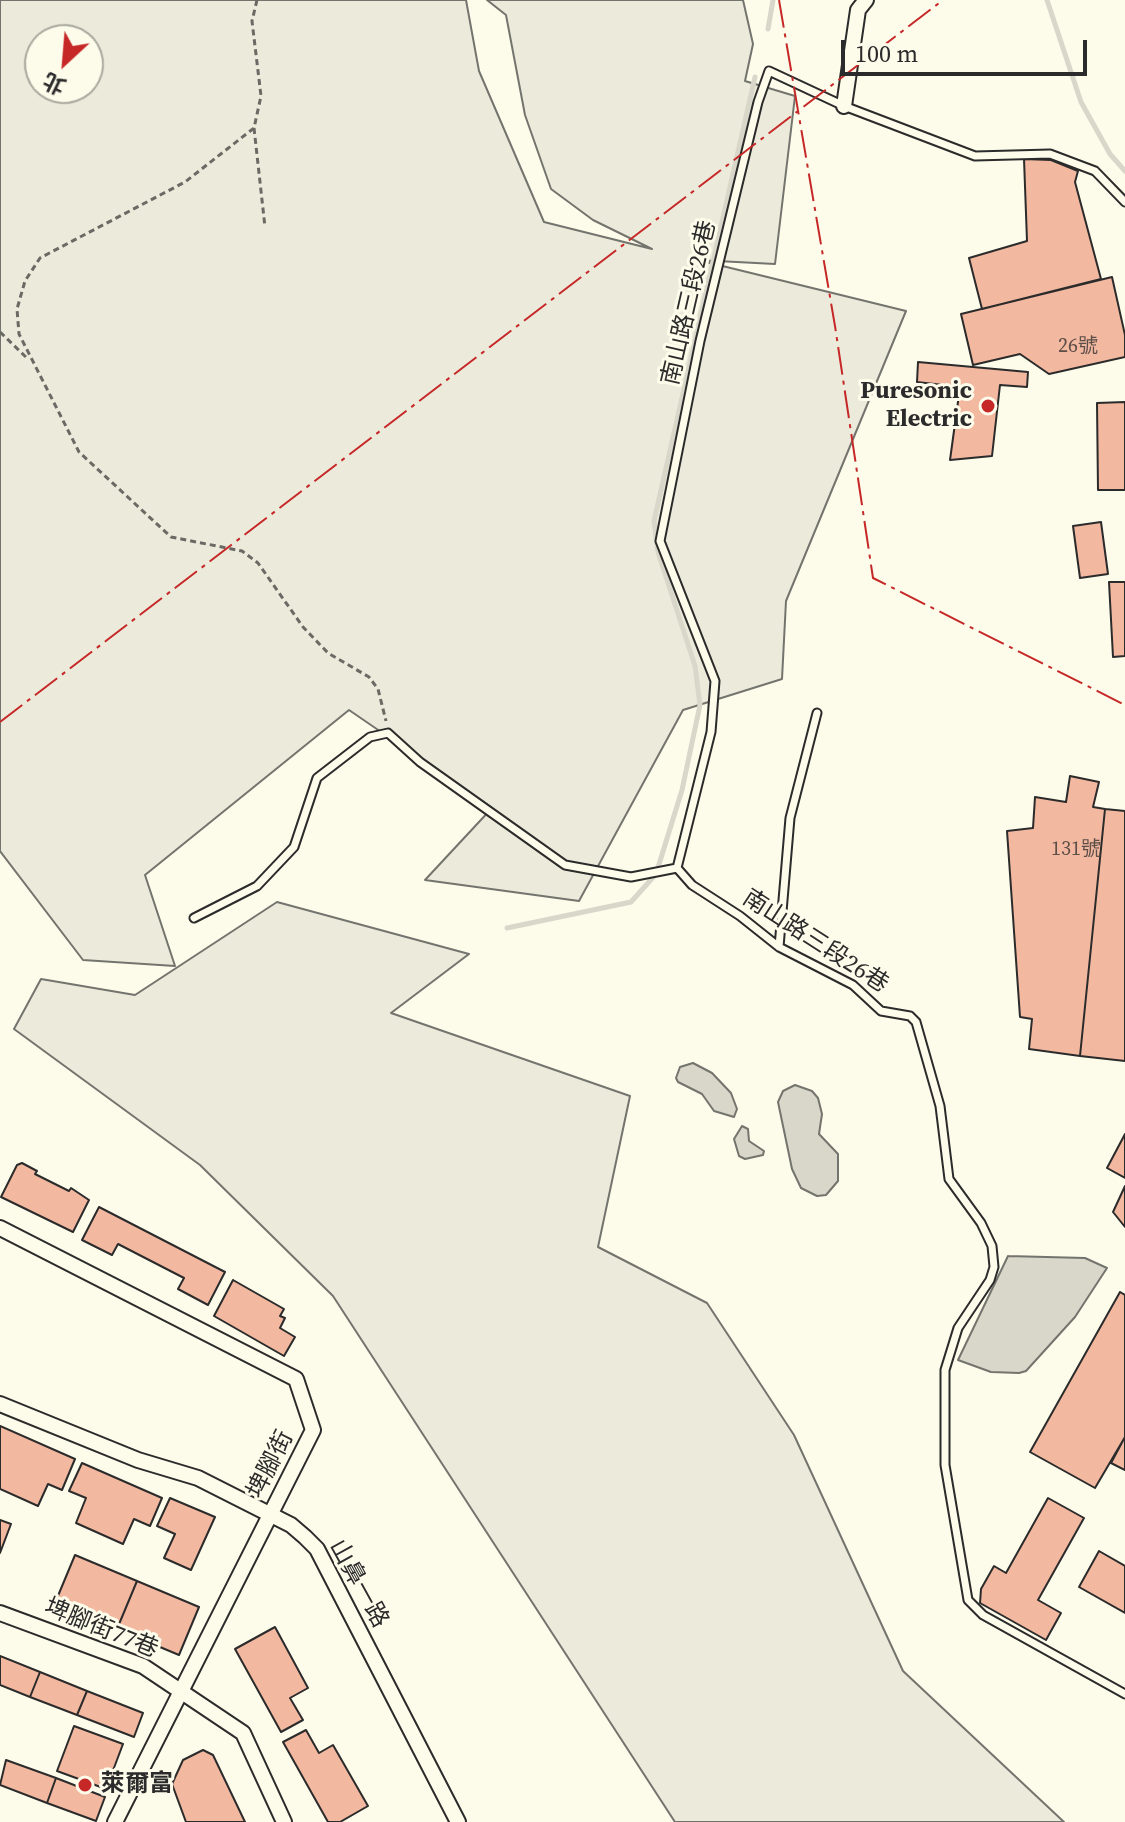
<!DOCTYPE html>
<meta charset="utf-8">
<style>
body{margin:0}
#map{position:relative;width:1125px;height:1822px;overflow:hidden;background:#fdfbea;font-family:"Source Serif 4","Noto Sans TC",serif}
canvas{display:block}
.north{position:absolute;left:24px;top:24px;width:80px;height:80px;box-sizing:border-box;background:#fdfbea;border:2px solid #a9a89e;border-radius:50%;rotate:206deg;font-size:22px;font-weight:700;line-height:32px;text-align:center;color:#2b2b2b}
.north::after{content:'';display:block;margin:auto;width:28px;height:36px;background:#c62828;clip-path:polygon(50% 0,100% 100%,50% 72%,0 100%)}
.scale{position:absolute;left:841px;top:40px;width:246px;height:36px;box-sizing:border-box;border:4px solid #2b2b2b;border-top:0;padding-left:10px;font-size:24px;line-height:28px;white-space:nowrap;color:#2b2b2b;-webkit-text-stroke:6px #fdfbea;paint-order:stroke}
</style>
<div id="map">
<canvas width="1125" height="1822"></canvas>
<div class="north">北</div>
<div class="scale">100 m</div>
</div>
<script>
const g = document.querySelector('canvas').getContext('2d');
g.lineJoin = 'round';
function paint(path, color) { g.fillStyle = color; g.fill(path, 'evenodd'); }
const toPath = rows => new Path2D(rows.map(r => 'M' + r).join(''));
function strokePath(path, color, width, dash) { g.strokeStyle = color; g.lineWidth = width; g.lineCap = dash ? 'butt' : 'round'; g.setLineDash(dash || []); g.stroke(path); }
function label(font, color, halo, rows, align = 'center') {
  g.font = font + ' "Source Serif 4","Noto Sans TC",serif'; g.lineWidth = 6; g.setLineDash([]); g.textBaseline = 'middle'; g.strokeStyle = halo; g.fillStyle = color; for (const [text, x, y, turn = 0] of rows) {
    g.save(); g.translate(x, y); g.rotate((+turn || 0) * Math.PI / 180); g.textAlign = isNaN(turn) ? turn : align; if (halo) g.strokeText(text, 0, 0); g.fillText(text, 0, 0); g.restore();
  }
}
const green = toPath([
 [0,0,466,0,479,71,544,222,652,249,593,220,551,189,525,115,506,15,487,0,743,0,753,44,745,81,795,96,775,264,698,260,906,311,786,601,782,679,683,710,579,901,425,880,492,808,349,710,145,875,175,966,83,960,0,851,0,0],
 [40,40,88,40,88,88,40,88,40,40],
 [277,902,469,954,391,1013,630,1096,598,1247,707,1303,794,1435,903,1671,1064,1822,675,1822,333,1296,200,1165,14,1029,41,979,135,995,277,902]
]);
paint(green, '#ecebdb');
strokePath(green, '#74746e', 2);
const water = toPath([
 [693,1063,712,1073,731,1093,737,1109,734,1117,714,1111,702,1094,678,1082,676,1078,680,1067,693,1063],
 [795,1085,812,1091,818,1098,822,1114,819,1134,838,1154,838,1181,826,1195,817,1196,801,1188,792,1169,778,1102,783,1091,795,1085],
 [742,1126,748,1129,749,1141,764,1151,763,1155,745,1159,739,1156,734,1139,742,1126],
 [1008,1256,1085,1258,1107,1268,1075,1317,1026,1371,1019,1373,991,1372,958,1360,1008,1256]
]);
paint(water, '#d8d7c9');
strokePath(water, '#74746e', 2);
strokePath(toPath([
 [1047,0,1081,102,1110,154,1125,171],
 [768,29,773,0],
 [507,928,631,902,656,874,682,790,700,705,695,666,658,552,654,521,755,77]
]), '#d8d7c9', 5);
const building = toPath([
 [1024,159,1051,160,1078,171,1075,182,1101,279,982,309,969,258,1027,241,1024,159],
 [1112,277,1125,335,1125,357,1049,374,1020,354,973,365,961,314,1112,277],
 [918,362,1028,372,1027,387,1000,385,992,456,950,460,960,387,917,382,918,362],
 [1125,402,1125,490,1098,490,1097,403,1125,402],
 [1101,522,1108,574,1080,578,1073,526,1101,522],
 [1109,582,1125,582,1125,656,1113,657,1109,582],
 [1070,776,1099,782,1093,807,1105,809,1080,1056,1029,1049,1032,1019,1020,1017,1007,831,1033,828,1035,797,1066,802,1070,776],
 [1105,809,1125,811,1125,1061,1080,1056,1105,809],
 [1125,1134,1125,1178,1107,1168,1125,1134],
 [22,1163,37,1171,35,1174,69,1191,71,1188,89,1200,73,1232,1,1197,17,1165,22,1163],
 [1125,1186,1125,1227,1113,1212,1125,1186],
 [99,1207,225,1272,208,1305,178,1289,184,1278,118,1244,112,1255,82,1240,99,1207],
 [233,1280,284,1309,280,1316,285,1318,280,1328,295,1337,284,1356,214,1316,233,1280],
 [1120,1292,1125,1295,1125,1437,1095,1488,1030,1452,1120,1292],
 [0,1426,75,1459,62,1490,48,1484,38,1506,0,1489,0,1426],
 [1125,1437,1125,1470,1111,1463,1125,1437],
 [82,1463,162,1498,150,1526,134,1519,123,1544,76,1523,86,1498,69,1491,82,1463],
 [170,1498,215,1517,191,1570,164,1558,175,1534,157,1526,170,1498],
 [1048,1498,1084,1518,1038,1600,1061,1613,1046,1640,980,1603,981,1589,994,1566,1006,1573,1048,1498],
 [0,1520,11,1524,0,1553,0,1520],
 [1099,1551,1125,1566,1125,1613,1079,1587,1099,1551],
 [75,1555,137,1581,117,1629,55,1603,75,1555],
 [137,1581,199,1607,179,1655,117,1629,137,1581],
 [275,1627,308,1688,290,1698,303,1720,281,1732,235,1649,275,1627],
 [0,1656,40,1672,30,1697,0,1685,0,1656],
 [40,1672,87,1691,77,1715,30,1697,40,1672],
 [87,1691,143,1713,134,1737,77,1715,87,1691],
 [74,1726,123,1744,106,1789,57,1771,74,1726],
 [306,1730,319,1753,333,1745,368,1806,340,1822,328,1822,283,1742,306,1730],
 [203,1750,213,1755,245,1822,186,1822,172,1784,183,1760,203,1750],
 [6,1760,56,1778,47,1803,0,1785,6,1760],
 [56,1778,105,1797,96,1821,47,1803,56,1778]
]);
paint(building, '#f2b8a0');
strokePath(building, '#2b2b2b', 2);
const lane = toPath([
 [1125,202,1095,171,1050,154,975,156,844,106,769,71,758,102,700,341,660,541,715,681,711,732,677,868,692,885,740,916,779,947,853,985,881,1011,910,1016,916,1022,940,1106,949,1179,981,1223,992,1246,994,1267,990,1280,958,1328,945,1370,945,1465,968,1600,983,1615,1125,1694],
 [194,918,257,886,294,847,317,778,370,737,388,733,420,762,565,865,631,877,677,868],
 [779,947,790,818,817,713]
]);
const street = toPath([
 [844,106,858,10,866,0],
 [0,1228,296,1379,313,1430,115,1822],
 [0,1404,138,1460,198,1478,291,1525,305,1537,317,1549,458,1822],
 [0,1613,143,1666,243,1733,284,1822]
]);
strokePath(lane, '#2b2b2b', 11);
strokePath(street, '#2b2b2b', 18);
strokePath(toPath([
 [257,0,252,21,261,96,254,128,185,182,40,258,25,281,17,309,19,334,79,452,171,537,242,551,258,563,303,627,328,653,369,677,378,689,386,721],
 [254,128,265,227],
 [0,332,28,359]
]), '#6a6964', 3, [6, 4]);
strokePath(lane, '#fdfbea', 7);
strokePath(street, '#fdfbea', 14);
strokePath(toPath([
 [779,0,835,326,873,578,1125,705],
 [0,722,943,0]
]), '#c62828', 2, [28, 6, 4, 6]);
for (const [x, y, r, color] of [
 [988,406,8,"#c62828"],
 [85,1785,8,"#c62828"]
]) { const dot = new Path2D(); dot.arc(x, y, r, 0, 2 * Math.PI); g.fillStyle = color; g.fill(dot); strokePath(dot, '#fdfbea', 3); }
label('20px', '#5d4e48', null, [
 ["26號",1078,347],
 ["131號",1076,850]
]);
label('24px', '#2b2b2b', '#fdfbea', [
 ["南山路三段26巷",690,303,-77],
 ["南山路三段26巷",815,942,33],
 ["埤腳街",271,1465,-63],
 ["山鼻一路",358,1584,61],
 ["埤腳街77巷",101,1629,22]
]);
label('bold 24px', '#2b2b2b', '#fdfbea', [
 ["Puresonic",972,392],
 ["Electric",972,420],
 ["萊爾富",101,1785,"left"]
], 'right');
</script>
